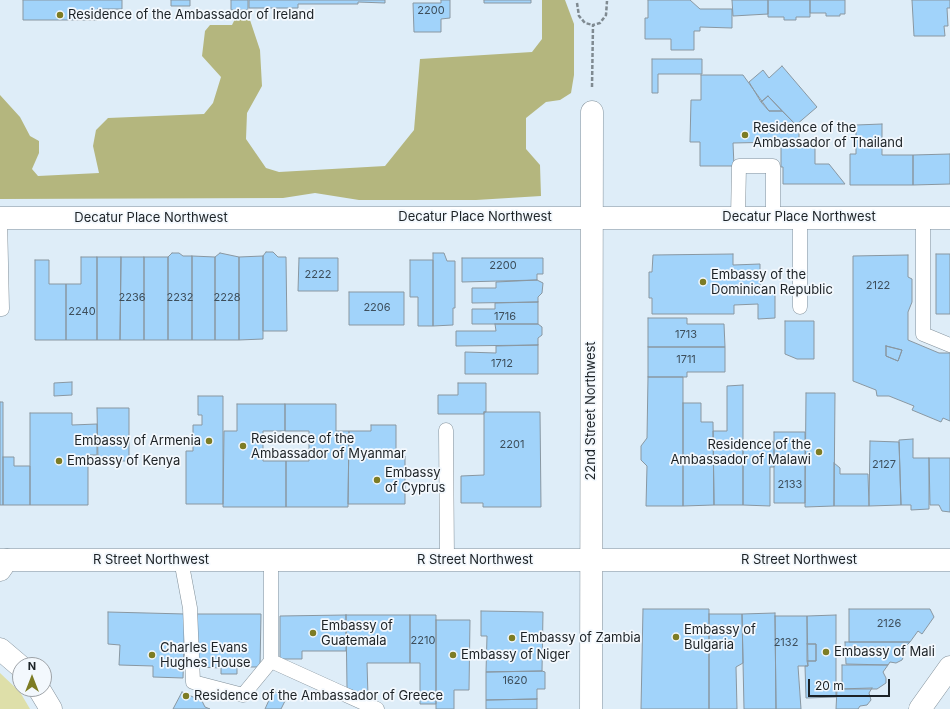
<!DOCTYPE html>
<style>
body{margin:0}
#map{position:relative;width:950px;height:709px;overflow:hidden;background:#deedf8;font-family:Inter,sans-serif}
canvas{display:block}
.north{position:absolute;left:12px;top:657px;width:40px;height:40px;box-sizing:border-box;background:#f3f8fd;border:1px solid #9da2a7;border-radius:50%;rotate:0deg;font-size:11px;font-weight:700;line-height:16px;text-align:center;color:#1c2226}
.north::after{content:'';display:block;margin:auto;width:14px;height:18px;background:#7d7c24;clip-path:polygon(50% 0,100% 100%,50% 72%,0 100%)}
.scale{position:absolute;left:808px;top:679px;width:82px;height:18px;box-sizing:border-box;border:2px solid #1c2226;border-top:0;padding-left:5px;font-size:12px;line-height:14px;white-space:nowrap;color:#1c2226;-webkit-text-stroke:3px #f3f8fd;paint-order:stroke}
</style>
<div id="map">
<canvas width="950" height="709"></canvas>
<div class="north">N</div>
<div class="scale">20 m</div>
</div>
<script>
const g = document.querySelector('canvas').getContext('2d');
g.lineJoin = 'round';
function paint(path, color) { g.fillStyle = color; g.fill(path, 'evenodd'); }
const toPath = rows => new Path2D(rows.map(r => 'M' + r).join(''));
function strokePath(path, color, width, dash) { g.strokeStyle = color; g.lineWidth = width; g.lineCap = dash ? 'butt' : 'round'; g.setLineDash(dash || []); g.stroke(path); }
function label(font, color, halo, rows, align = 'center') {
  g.font = font + ' Inter,sans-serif'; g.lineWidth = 3.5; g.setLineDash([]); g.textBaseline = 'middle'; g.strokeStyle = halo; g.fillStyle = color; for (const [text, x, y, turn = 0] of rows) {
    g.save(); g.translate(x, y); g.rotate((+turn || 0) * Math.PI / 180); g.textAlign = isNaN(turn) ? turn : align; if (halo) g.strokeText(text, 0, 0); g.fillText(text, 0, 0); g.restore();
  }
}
paint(toPath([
 [0,673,20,692,30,709,0,709]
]), '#dedfa9');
paint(toPath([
 [542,0,565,0,574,24,574,75,571,93,560,100,546,102,526,118,526,149,540,165,541,196,476,200,359,200,315,193,283,198,0,199,0,95,20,117,30,136,39,141,39,153,32,169,38,176,99,173,93,146,96,130,108,118,204,114,213,103,221,77,202,56,205,31,210,25,232,25,236,17,250,20,260,50,262,86,247,113,246,139,266,168,279,172,385,166,414,130,420,59,532,52,542,39]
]), '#b4b67e');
const building = toPath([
 [23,0,122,0,122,9,97,9,97,20,23,20,23,0],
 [171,0,190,0,190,6,171,6,171,0],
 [231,0,248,0,248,10,231,10,231,0],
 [249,0,385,0,385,3,358,2,358,4,298,4,298,8,249,8,249,0],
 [441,0,450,0,450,18,441,19,441,32,414,32,413,3,441,3,441,0],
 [484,0,531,0,531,3,484,3,484,0],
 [648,0,690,0,700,9,732,9,732,28,700,27,700,31,694,31,694,50,671,50,671,39,645,39,645,18,648,18,648,0],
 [732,0,768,0,768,14,733,16,732,0],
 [768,0,810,0,810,17,796,17,796,20,784,20,784,17,768,17,768,0],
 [810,0,845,0,845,14,840,14,840,16,826,16,826,13,810,13,810,0],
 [912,0,950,0,950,8,947,8,948,26,944,26,945,36,914,36,912,0],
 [652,59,702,59,702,74,658,74,658,93,652,93,652,59],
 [782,66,817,107,796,125,768,96,761,102,749,82,763,70,769,78,782,66],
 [701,75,743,75,769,111,782,111,799,128,799,144,815,143,815,164,829,164,845,184,783,184,783,167,781,167,781,142,733,143,734,166,700,166,700,142,690,142,691,100,701,100,701,75],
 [768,96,782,111,769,111,761,102,768,96],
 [882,124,882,155,913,155,913,185,850,185,850,154,856,154,856,125,882,124],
 [950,154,950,184,913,185,913,155,950,154],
 [266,252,273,252,278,257,286,257,287,331,263,331,263,256,266,252],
 [172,253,179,253,183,256,192,256,192,340,168,340,168,257,172,253],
 [220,253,239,257,239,340,215,340,215,257,220,253],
 [433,253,444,253,447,261,455,261,455,308,453,308,453,325,433,326,433,253],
 [733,254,733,265,760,264,760,291,775,291,775,318,758,319,758,304,734,305,734,314,652,314,652,298,649,298,649,272,652,272,653,255,733,254],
 [936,254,950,254,950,314,936,314,936,254],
 [908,255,908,277,912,279,912,302,908,312,908,340,939,353,950,353,950,421,943,418,941,422,912,410,914,406,889,396,877,396,876,390,853,381,853,256,908,255],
 [886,346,902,350,898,361,886,356,886,346],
 [192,256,215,257,215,340,192,340,192,256],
 [263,256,263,339,239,340,239,257,263,256],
 [81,257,97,257,97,340,66,340,66,284,81,284,81,257],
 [97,257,121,257,120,340,97,340,97,257],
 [121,257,144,257,144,340,120,340,121,257],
 [144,257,168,257,168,340,144,340,144,257],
 [299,258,338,258,338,291,298,291,299,258],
 [462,258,543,258,543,274,537,274,537,280,462,282,462,258],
 [35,260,49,260,49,284,66,284,66,340,35,340,35,260],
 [410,260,433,260,433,326,418,326,418,297,410,297,410,260],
 [537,280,543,283,542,293,538,297,538,302,472,303,472,288,496,288,496,282,537,280],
 [349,292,404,292,404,325,349,325,349,292],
 [538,302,538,324,472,324,472,309,495,309,495,303,538,302],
 [648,318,687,318,687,324,724,324,725,347,648,347,648,318],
 [785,321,814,321,814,359,797,359,785,354,785,321],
 [495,324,538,324,542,327,542,335,538,338,538,345,456,346,456,331,496,331,495,324],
 [538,345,538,374,465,374,465,352,496,353,496,346,538,345],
 [886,346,902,350,898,361,886,356,886,346],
 [648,347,725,347,725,372,687,372,687,377,648,377,648,347],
 [648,377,683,377,683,506,646,506,647,466,641,460,641,446,647,438,648,377],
 [72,382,72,395,54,396,54,383,72,382],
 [458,383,486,383,486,412,484,412,484,414,438,414,438,395,458,395,458,383],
 [743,385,743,505,714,505,713,431,727,431,727,386,743,385],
 [806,393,835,393,834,506,805,507,806,393],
 [198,396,223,396,223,504,186,504,186,451,193,451,193,425,202,425,202,415,198,415,198,396],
 [0,402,3,402,3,505,0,505,0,402],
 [683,403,701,403,701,422,713,422,714,505,683,506,683,403],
 [237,404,285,404,285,431,263,431,263,461,286,461,286,507,223,507,224,431,237,431,237,404],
 [285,404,336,404,336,431,349,431,348,507,286,507,286,461,309,461,309,431,285,431,285,404],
 [97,408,129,408,129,461,98,461,97,408],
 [484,412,540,412,541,507,483,507,483,503,461,503,461,476,484,475,484,412],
 [30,413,72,413,72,425,97,424,97,455,88,455,88,505,30,505,30,413],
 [371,425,396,425,396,456,405,456,405,504,348,504,349,431,371,431,371,425],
 [774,432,805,432,805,503,774,503,774,432],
 [913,439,913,458,929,458,929,509,911,510,911,505,901,505,899,440,913,439],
 [870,441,899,442,901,505,869,506,870,441],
 [743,442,774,442,774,467,770,467,770,506,743,505,743,442],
 [3,457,14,457,14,466,30,466,30,505,3,505,3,457],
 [929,458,950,458,950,512,942,511,939,505,930,505,929,458],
 [834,463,840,468,840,474,868,474,869,506,834,506,834,463],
 [643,609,709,609,709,709,641,709,643,609],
 [849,609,930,609,934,617,922,634,918,631,910,642,849,642,849,609],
 [481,611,543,612,542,671,486,672,487,636,481,636,481,611],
 [108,612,185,614,183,678,153,677,153,666,119,665,120,645,108,644,108,612],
 [775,613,776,709,744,709,742,614,775,613],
 [197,614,261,614,260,667,237,667,237,674,221,674,221,668,197,667,197,614],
 [709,614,742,614,743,663,736,667,737,709,709,709,709,614],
 [346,615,410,615,410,663,367,663,368,696,347,688,346,615],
 [346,615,346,651,302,651,302,659,280,659,280,616,346,615],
 [410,615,436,615,436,704,420,704,420,663,410,663,410,615],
 [836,615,836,697,806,698,805,666,808,666,807,661,816,661,816,644,807,644,807,616,836,615],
 [775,616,807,616,808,666,798,666,801,709,776,709,775,616],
 [436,620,470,620,469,690,454,690,454,709,436,709,436,620],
 [845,642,910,642,904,648,905,653,902,660,896,663,890,662,888,665,846,664,845,642],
 [807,644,816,644,816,661,807,661,807,644],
 [842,665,888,665,883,672,886,678,886,683,877,689,842,689,842,665],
 [542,671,545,672,545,689,537,689,537,699,486,700,486,672,542,671],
 [872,688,869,693,871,700,867,705,860,706,858,709,836,709,837,689,872,688],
 [273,691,287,697,281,709,265,709,273,691],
 [182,692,202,701,205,707,210,709,173,709,182,692],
 [537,699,537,709,486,709,486,700,537,699]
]);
paint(building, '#a1d3fa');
strokePath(building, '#8997a1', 1);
const lane = toPath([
 [738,217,739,166,773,166,773,217],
 [923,218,923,334,950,345],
 [800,307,800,217],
 [0,309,2,309,0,218],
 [446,430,447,560],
 [181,560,190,608,193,682,243,695,271,661],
 [271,560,271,661,377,709]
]);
const street = toPath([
 [0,218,950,218],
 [591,709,592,112]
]);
const secondary = toPath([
 [0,560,950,560]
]);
const primary = toPath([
 [0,570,7,560],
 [0,649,20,666],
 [39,689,51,709],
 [920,709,950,667]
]);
strokePath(lane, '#82909a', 15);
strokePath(street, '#82909a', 23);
strokePath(secondary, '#82909a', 23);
strokePath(primary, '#82909a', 23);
strokePath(toPath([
 [577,3,579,16,585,23,593,25],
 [592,87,593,25,600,23,606,15,607,1]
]), '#7f8a91', 2.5, [4, 2]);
strokePath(lane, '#fff', 14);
strokePath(street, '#fff', 22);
strokePath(secondary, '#fff', 22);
strokePath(primary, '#fff', 22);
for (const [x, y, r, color] of [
 [60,15,4,"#7d7c24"],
 [745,135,4,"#7d7c24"],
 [703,282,4,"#7d7c24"],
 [209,441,4,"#7d7c24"],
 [243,446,4,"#7d7c24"],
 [819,452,4,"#7d7c24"],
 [59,461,4,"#7d7c24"],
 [377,480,4,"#7d7c24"],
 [313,633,4,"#7d7c24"],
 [676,637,4,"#7d7c24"],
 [512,638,4,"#7d7c24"],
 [826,652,4,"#7d7c24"],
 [152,655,4,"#7d7c24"],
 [453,655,4,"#7d7c24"],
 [186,696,4,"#7d7c24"]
]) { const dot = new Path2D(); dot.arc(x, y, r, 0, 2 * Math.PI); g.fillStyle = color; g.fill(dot); strokePath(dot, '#f3f8fd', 1.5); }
label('11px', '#3d4e5b', null, [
 ["2200",431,11],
 ["2200",503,266],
 ["2222",318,275],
 ["2122",878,286],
 ["2236",132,298],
 ["2232",180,298],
 ["2228",227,298],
 ["2206",377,308],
 ["2240",82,312],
 ["1716",505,317],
 ["1713",686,335],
 ["1711",686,360],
 ["1712",502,364],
 ["2201",512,445],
 ["2127",884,465],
 ["2133",790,485],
 ["2126",889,624],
 ["2210",423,641],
 ["2132",786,643],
 ["1620",515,681]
]);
label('13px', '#1c2226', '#f3f8fd', [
 ["Residence of the Ambassador of Ireland",68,15],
 ["Residence of the",753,128],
 ["Ambassador of Thailand",753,143],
 ["Embassy of the",711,275],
 ["Dominican Republic",711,290],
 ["Residence of the",251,439],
 ["Ambassador of Myanmar",251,454],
 ["Embassy of Armenia",201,441,"right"],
 ["Residence of the",811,445,"right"],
 ["Ambassador of Malawi",811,460,"right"],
 ["Embassy of Kenya",67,461],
 ["Embassy",385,473],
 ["of Cyprus",385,488],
 ["Embassy of",321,626],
 ["Guatemala",321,641],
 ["Embassy of",684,630],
 ["Bulgaria",684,645],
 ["Embassy of Zambia",520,638],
 ["Charles Evans",160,648],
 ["Hughes House",160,663],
 ["Embassy of Mali",834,652],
 ["Embassy of Niger",461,655],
 ["Residence of the Ambassador of Greece",194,696]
], 'left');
label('13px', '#1c2226', '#f3f8fd', [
 ["Decatur Place Northwest",475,217],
 ["Decatur Place Northwest",799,217],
 ["Decatur Place Northwest",151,218],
 ["22nd Street Northwest",591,411,-90],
 ["R Street Northwest",151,560],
 ["R Street Northwest",475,560],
 ["R Street Northwest",799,560]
]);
</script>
